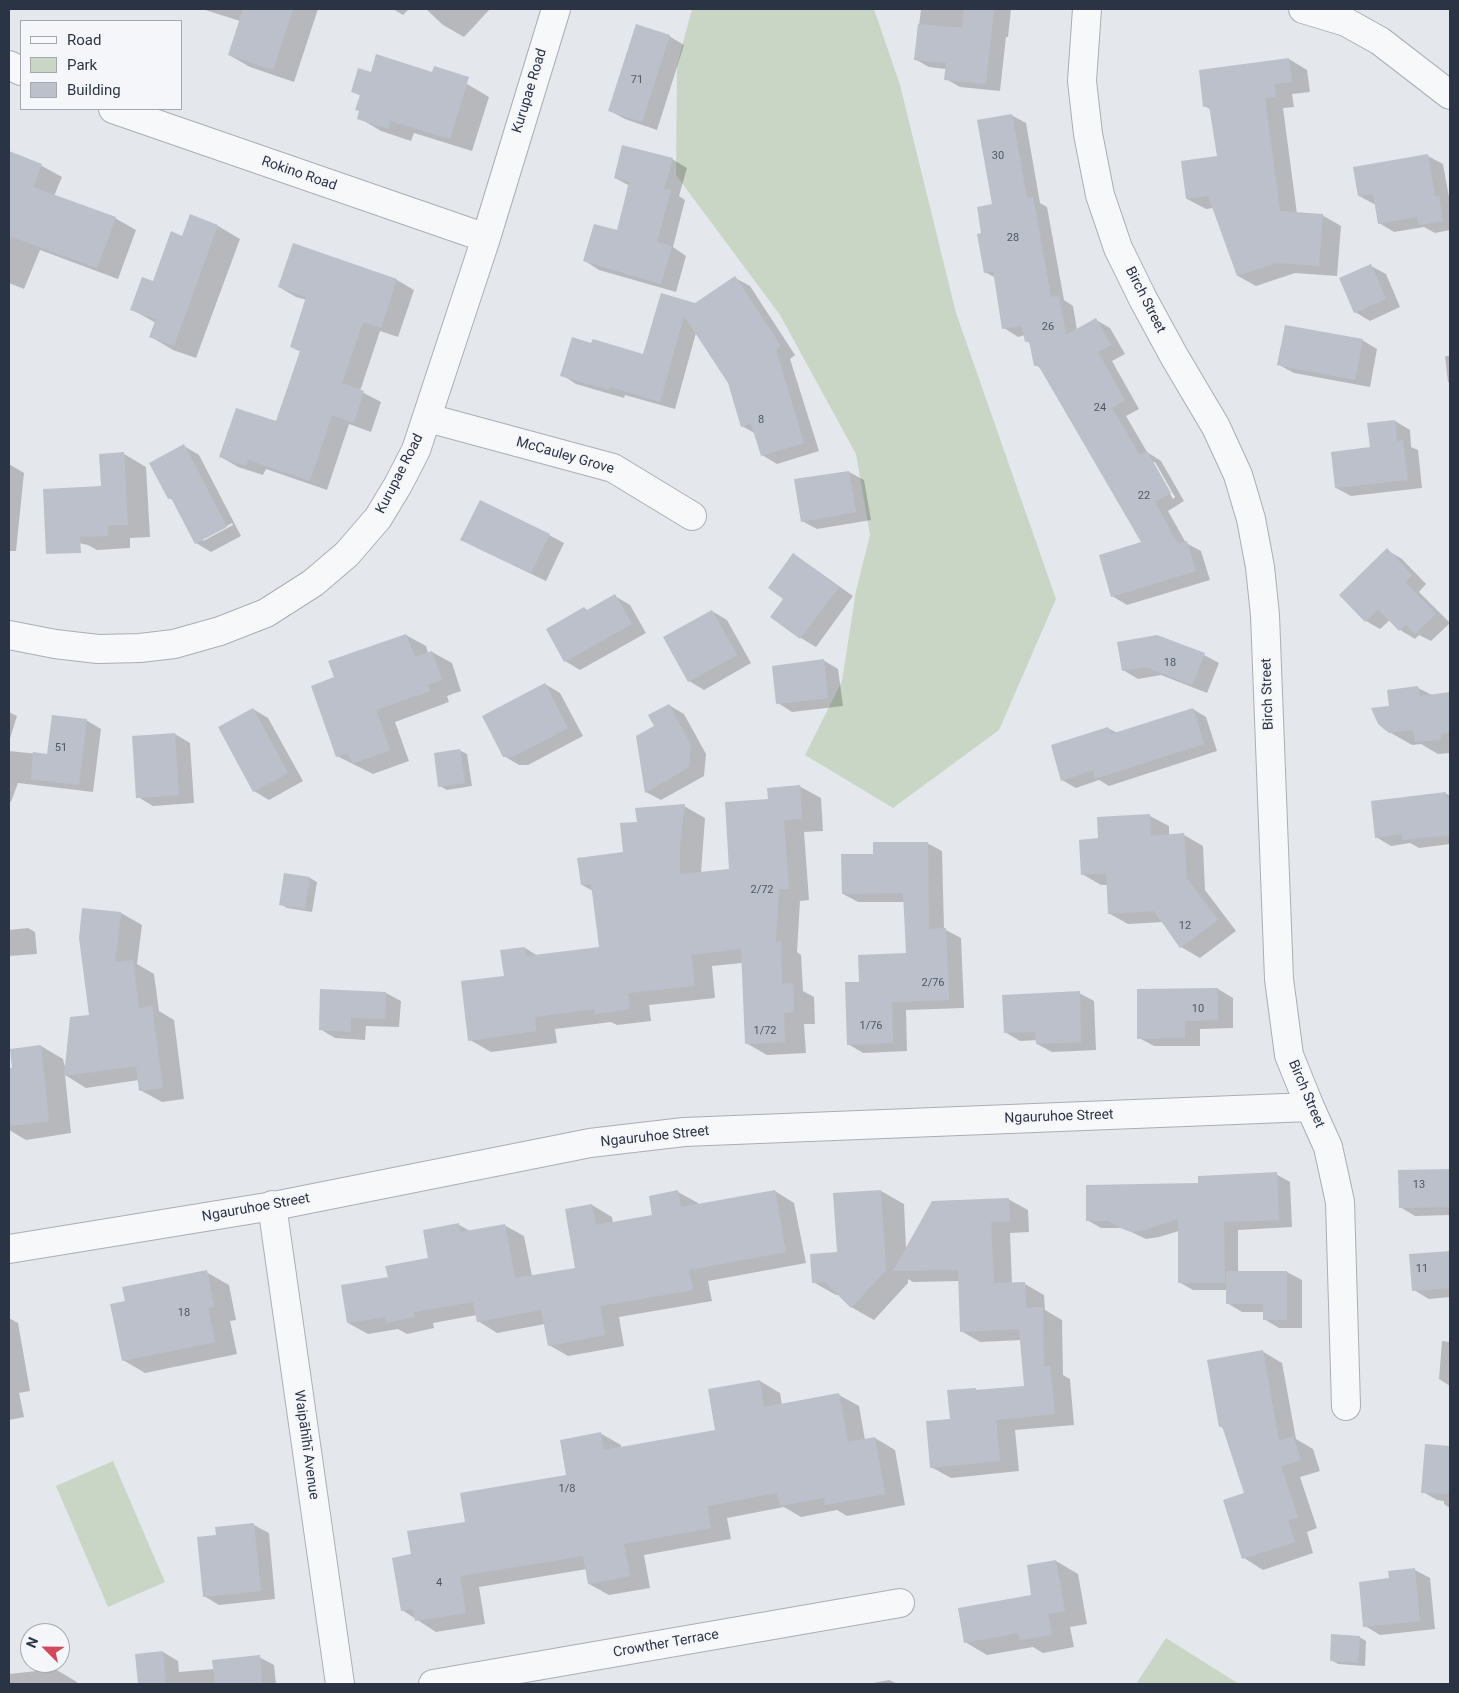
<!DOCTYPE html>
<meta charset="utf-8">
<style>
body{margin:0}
#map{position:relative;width:1459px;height:1693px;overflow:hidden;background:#e4e7ec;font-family:Roboto,sans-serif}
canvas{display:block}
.frame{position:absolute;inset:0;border:10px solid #2b3445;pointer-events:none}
.legend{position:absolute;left:20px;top:20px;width:162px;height:90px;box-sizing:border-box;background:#f4f6f9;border:1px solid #a4a8b1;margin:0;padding:6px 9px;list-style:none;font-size:15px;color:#2b3445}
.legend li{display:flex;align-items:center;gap:10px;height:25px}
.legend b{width:25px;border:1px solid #a4a8b1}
.north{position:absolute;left:20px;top:1623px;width:50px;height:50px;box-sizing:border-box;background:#f4f6f9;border:1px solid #a4a8b1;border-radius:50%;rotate:293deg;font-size:14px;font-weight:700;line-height:20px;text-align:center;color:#2b3445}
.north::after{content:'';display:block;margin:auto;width:18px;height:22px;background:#d1495b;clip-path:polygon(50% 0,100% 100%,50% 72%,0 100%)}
</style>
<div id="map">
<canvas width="1459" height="1693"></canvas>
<div class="frame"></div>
<ul class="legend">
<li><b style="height:6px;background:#f7f8fa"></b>Road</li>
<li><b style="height:14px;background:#c9d6c5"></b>Park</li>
<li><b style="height:14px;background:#bbc0ca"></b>Building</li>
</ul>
<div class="north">N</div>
</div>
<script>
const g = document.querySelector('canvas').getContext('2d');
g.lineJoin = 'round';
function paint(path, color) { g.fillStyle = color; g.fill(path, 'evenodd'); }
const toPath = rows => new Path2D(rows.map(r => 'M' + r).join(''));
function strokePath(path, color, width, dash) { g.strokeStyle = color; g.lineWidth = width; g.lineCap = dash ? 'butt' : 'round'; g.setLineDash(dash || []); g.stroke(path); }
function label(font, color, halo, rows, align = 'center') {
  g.font = font + ' Roboto,sans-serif'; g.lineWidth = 4; g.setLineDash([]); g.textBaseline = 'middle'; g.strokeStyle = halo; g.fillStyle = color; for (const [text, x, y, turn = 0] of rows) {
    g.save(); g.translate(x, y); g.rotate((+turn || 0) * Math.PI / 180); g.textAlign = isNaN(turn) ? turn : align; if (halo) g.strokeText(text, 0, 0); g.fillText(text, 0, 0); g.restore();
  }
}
paint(toPath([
 [692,9,874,9,900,85,956,313,1056,599,999,730,893,808,805,755,842,681,856,591,870,535,856,454,780,315,676,175,677,65],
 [113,1461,165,1582,108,1607,56,1486],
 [1166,1638,1239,1684,1136,1684]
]), '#c9d6c5');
paint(toPath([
 [202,9,318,9,294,82,250,67,229,55,240,21],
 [393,9,409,9,403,15],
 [426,9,490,9,464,37,443,25],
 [921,9,1011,9,1008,37,1006,37,1000,91,960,87,946,79,946,69,929,67,915,59],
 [669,36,684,45,657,130,625,119,610,111],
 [1289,59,1307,70,1310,92,1292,94,1294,107,1283,108,1297,214,1322,215,1341,226,1337,276,1295,273,1256,286,1238,276,1214,208,1206,209,1187,199,1218,157,1211,110,1205,106],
 [372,74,467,84,489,97,472,151,414,133,411,141,381,131,359,118,361,96,352,91],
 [1011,115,1026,123,1040,203,1047,207,1064,300,1073,306,1077,330,1096,320,1110,328,1125,354,1112,361,1139,409,1126,416,1147,452,1161,461,1184,501,1168,511,1186,543,1201,551,1210,580,1127,605,1112,596,1143,543,1042,369,1035,365,1030,343,1026,341,1025,335,1018,337,1004,328,996,278,985,272,983,234,993,205],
 [1152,462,1155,462,1175,497,1173,499],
 [9,152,42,166,62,177,54,196,115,218,136,230,118,279,40,250,24,289,9,283],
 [1428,156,1443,164,1450,203,1450,230,1435,233,1424,227,1394,232,1379,223,1376,204,1374,204,1359,196],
 [672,159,687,168,679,196,685,200,673,247,686,256,676,292,599,270,585,261,618,232,630,186,615,178],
 [218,226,240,239,196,358,173,350,151,337,156,323,131,309,154,282,182,237],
 [294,245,397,280,414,290,398,337,380,331,360,391,381,402,371,432,349,424,327,490,266,469,263,475,238,467,221,457,277,423,301,352,291,347,307,300,296,297,279,287],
 [1371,266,1386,274,1400,307,1370,321,1355,312],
 [735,278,750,286,795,355,790,359,819,451,777,464,762,455,756,434,742,426,729,383,696,333,675,409,625,395,624,398,576,384,562,375,592,344,644,355,696,304],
 [1362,340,1377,349,1370,387,1294,373,1279,365],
 [1445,356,1450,356,1450,383,1448,382],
 [1395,421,1410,430,1411,447,1418,450,1422,488,1351,496,1336,488],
 [184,446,199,455,241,536,211,552,196,543,175,501,169,498],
 [232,523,233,525,203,541,203,539],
 [124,454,146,467,150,537,130,538,130,548,97,550,88,545,69,541],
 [9,464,24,473,16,551,9,551],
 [849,472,864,480,871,520,817,529,802,521],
 [549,535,564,543,546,581,477,548],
 [1387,550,1402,559,1426,584,1419,592,1450,623,1431,641,1419,635,1415,639,1400,630,1390,620,1380,629,1366,621],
 [794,555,808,564,853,596,816,647,801,638,772,617,785,599],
 [615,596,630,605,646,633,580,670,565,661,584,608,588,611],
 [712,611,727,620,751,663,704,690,689,681],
 [406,635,426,646,428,653,432,652,452,663,461,691,447,696,449,702,395,722,409,761,373,774,337,756,336,678],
 [1157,636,1204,655,1219,663,1207,693,1161,675,1138,679,1123,670],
 [823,660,838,669,843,706,792,712,778,703],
 [545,684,560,693,583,736,528,765,519,765,504,756],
 [1418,688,1432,695,1450,694,1450,753,1438,754,1421,744,1412,745,1384,729,1380,724,1391,707],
 [669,705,684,714,706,754,704,776,661,800,646,792,656,727],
 [253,709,268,718,303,781,269,800,254,791],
 [1193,709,1206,717,1217,751,1109,786,1099,780,1076,788,1062,780,1108,728,1117,733],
 [9,712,17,716,9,742],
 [86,720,101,729,93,792,18,783,11,802,9,801,9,751,48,755],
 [175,734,190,743,194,803,153,806,138,797],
 [459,750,467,754,472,786,447,790,440,786],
 [799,786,821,798,823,831,804,832,809,900,800,901,797,952,801,955,803,991,814,997,815,1024,804,1024,806,1053,767,1055,746,1043,742,963,712,966,715,998,649,1005,651,1021,617,1025,611,1022,555,1029,557,1043,491,1052,470,1040,505,977,525,948,538,956,600,948,593,891,582,885,625,853,638,823,684,806,705,818,701,873,731,870,769,800],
 [1445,793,1450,796,1450,844,1419,848,1410,843,1391,846,1376,837],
 [1150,816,1169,826,1169,836,1184,835,1203,846,1205,890,1236,931,1200,958,1181,947,1163,922,1128,924,1110,914,1108,885,1101,885,1082,874,1099,840],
 [927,843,942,851,944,929,961,938,964,1008,906,1010,907,1051,863,1053,848,1044,860,983,907,954,905,902,858,902,843,894],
 [285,874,310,878,317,882,312,912,287,908,280,904],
 [121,913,142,925,137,964,154,974,159,1011,174,1020,184,1099,162,1102,140,1090,139,1080,86,1088,65,1075,71,1133,26,1140,9,1130,9,1069,14,1069,41,1046,63,1059,66,1071,91,1016],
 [28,928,35,932,37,954,9,956,9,930],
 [1218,989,1233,998,1233,1028,1200,1029,1200,1046,1154,1046,1139,1038],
 [386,993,401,1001,399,1027,366,1026,365,1040,335,1038,320,1029],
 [1079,993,1094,1001,1096,1050,1052,1052,1037,1044,1037,1040,1020,1041,1005,1032],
 [1450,1170,1450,1215,1415,1216,1400,1207,1399,1171],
 [1276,1174,1290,1182,1292,1227,1238,1230,1238,1272,1287,1272,1302,1280,1302,1328,1279,1328,1264,1319,1264,1312,1242,1312,1227,1303,1227,1290,1193,1290,1179,1282,1179,1231,1159,1237,1146,1239,1123,1228,1101,1228,1087,1220,1200,1184],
 [775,1191,794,1203,806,1263,708,1281,712,1301,619,1317,624,1346,568,1356,549,1345,545,1324,497,1333,478,1321,477,1315,433,1323,434,1328,407,1334,398,1329,368,1334,348,1323,389,1278,430,1259,459,1225,470,1231,504,1225,524,1236,532,1276,576,1269,592,1205,612,1217,613,1224,654,1216,678,1192,698,1203,698,1205],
 [881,1191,904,1204,906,1249,1008,1199,1028,1210,1029,1232,1010,1233,1012,1284,1025,1284,1044,1295,1045,1310,1062,1320,1063,1375,1070,1379,1074,1425,1015,1430,1019,1471,951,1478,931,1467,951,1420,975,1389,979,1391,1025,1387,1021,1340,980,1342,961,1331,959,1281,913,1282,908,1279,908,1283,874,1320,851,1307,839,1295,836,1295,813,1282,838,1253,834,1194],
 [1450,1252,1450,1297,1429,1299,1414,1290,1410,1255],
 [206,1272,229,1285,236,1320,230,1321,237,1354,145,1373,123,1360,126,1302],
 [9,1318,18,1323,30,1391,19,1393,24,1417,9,1420],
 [1442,1341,1450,1342,1450,1386,1439,1379],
 [1262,1351,1282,1363,1296,1439,1313,1449,1320,1471,1300,1477,1317,1528,1307,1532,1313,1553,1263,1570,1244,1558,1245,1494,1224,1429,1220,1426],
 [760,1381,780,1393,782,1405,839,1395,859,1406,865,1440,875,1438,895,1450,905,1505,847,1516,837,1510,801,1517,784,1507,727,1518,731,1539,644,1555,650,1588,609,1595,589,1584,587,1569,479,1587,485,1624,436,1632,402,1610,412,1555,466,1523,568,1476,600,1433,621,1445,621,1448,717,1431],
 [1426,1446,1450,1447,1450,1508,1444,1504,1444,1501,1437,1500,1423,1492],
 [254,1525,269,1533,275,1599,219,1605,204,1596,217,1536],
 [1056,1561,1078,1574,1087,1624,1070,1627,1074,1647,1043,1653,1033,1647,987,1655,965,1642,1033,1596],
 [1415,1570,1430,1578,1435,1629,1380,1635,1365,1626,1390,1580],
 [1359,1637,1366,1641,1365,1666,1338,1664,1331,1660],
 [163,1652,178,1661,179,1672,214,1669,259,1657,274,1665,276,1684,139,1684,136,1655],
 [55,1669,77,1682,77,1684,9,1684,9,1674],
 [889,1680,898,1684,868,1684]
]), '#0003');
paint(toPath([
 [243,9,293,9,273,70,228,55],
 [964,9,994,9,986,84,944,80,946,63,914,60,918,24,962,28],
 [636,24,670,35,642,122,608,111],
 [376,54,432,72,434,66,469,77,450,139,391,121,388,129,357,119,359,111,355,110,360,95,351,92,358,68,371,72],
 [1289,58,1292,82,1275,84,1276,97,1265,98,1280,211,1323,214,1319,266,1276,263,1237,276,1208,196,1186,199,1181,161,1217,156,1209,106,1203,107,1199,70],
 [1012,114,1027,198,1033,197,1051,297,1059,296,1066,335,1096,318,1111,345,1098,352,1125,400,1112,408,1140,455,1147,451,1171,493,1155,502,1178,544,1187,541,1196,571,1111,597,1099,555,1141,542,1038,365,1034,366,1029,341,1025,342,1022,326,1002,329,993,271,984,273,977,234,981,233,977,207,992,204,977,120],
 [622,145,673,158,664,189,671,190,657,242,672,246,661,284,583,261,594,224,617,230,629,182,614,178],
 [9,151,42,164,33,187,116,217,97,268,12,237,9,244],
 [1428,154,1435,196,1439,196,1443,221,1419,225,1417,217,1378,224,1373,194,1358,196,1353,167],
 [190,214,218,225,174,346,149,337,156,319,130,310,142,277,153,281,171,231,182,236],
 [293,243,397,279,381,328,363,322,342,383,364,391,354,423,332,415,310,481,248,460,246,466,219,457,236,408,276,421,300,351,290,347,306,297,278,287],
 [1371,264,1386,299,1354,313,1339,278],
 [735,276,781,346,776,350,804,443,761,456,751,424,741,427,728,383,684,316,660,402,610,387,609,390,560,376,572,337,591,343,593,339,643,354,661,293,695,303],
 [1285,325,1363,339,1355,380,1277,365],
 [1395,420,1397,441,1403,440,1408,480,1335,488,1331,452,1370,447,1367,423],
 [184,444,227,527,195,544,171,498,168,499,149,463],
 [124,452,128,525,108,525,108,536,80,537,81,553,46,554,43,489,101,486,99,454],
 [849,471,856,512,801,522,794,479],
 [480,500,550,534,531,573,460,540],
 [1387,548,1412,575,1405,582,1436,614,1415,634,1406,625,1399,631,1378,609,1365,622,1339,595],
 [793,553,839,587,800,639,770,617,783,599,768,588],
 [615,594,632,624,564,662,546,629,584,607,587,610],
 [712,610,737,655,688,682,663,637],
 [406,634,415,657,432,651,442,680,428,685,430,691,376,710,390,750,352,764,348,753,336,757,311,686,334,677,328,661],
 [1157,635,1205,653,1192,685,1145,667,1122,671,1117,642],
 [824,659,828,698,776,704,772,666],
 [545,683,568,728,513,757,503,757,482,716],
 [1418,686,1420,696,1450,692,1450,733,1441,734,1441,739,1415,742,1413,730,1389,733,1378,724,1371,708,1389,706,1387,690],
 [669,704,691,745,689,767,645,793,636,736,654,726,648,715],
 [253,708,288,773,253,792,218,727],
 [1193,708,1204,744,1094,779,1094,770,1061,781,1051,745,1108,727,1111,734],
 [52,715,87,719,79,785,31,779,33,752,47,754],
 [175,733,179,795,136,798,132,736],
 [460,749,465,783,438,787,434,753],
 [800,785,802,819,784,820,789,889,779,889,776,942,781,941,782,984,793,983,794,1012,784,1013,785,1042,745,1044,741,949,691,955,695,986,628,993,630,1009,595,1014,594,1009,535,1017,536,1031,468,1041,461,981,504,976,500,950,525,947,526,956,599,947,591,884,581,885,577,858,623,852,620,823,637,822,635,808,685,804,680,845,680,874,729,869,725,802,768,799,767,788],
 [1446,792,1446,797,1450,797,1450,835,1402,840,1402,834,1375,838,1371,801],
 [1150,814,1151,836,1184,833,1187,878,1218,920,1180,948,1154,911,1108,914,1106,873,1081,875,1079,840,1098,838,1097,817],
 [873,842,928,842,929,929,946,928,949,1000,892,1002,893,1043,847,1045,845,982,859,982,858,955,906,953,903,893,842,894,841,854,873,854],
 [284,873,310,877,305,909,279,905],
 [82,908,121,912,115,962,133,960,139,1008,152,1006,163,1088,139,1091,136,1066,64,1076,70,1017,89,1015,79,938],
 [1218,988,1218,1020,1185,1021,1185,1038,1137,1039,1137,989],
 [320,989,386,992,385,1019,351,1018,351,1032,319,1030],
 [1080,991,1081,1042,1036,1044,1035,1032,1004,1033,1002,995],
 [41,1045,49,1121,9,1126,9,1068,12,1068,10,1049],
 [1450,1169,1450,1207,1399,1208,1398,1170],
 [1277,1172,1279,1220,1224,1222,1225,1283,1178,1283,1178,1219,1145,1230,1131,1232,1120,1228,1109,1221,1086,1221,1086,1185,1198,1183,1198,1176],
 [678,1190,681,1207,775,1190,786,1252,689,1270,693,1290,600,1306,605,1335,548,1346,541,1310,477,1322,473,1302,414,1312,415,1317,386,1323,385,1317,347,1323,341,1285,388,1277,385,1266,428,1258,423,1230,459,1223,460,1232,505,1224,515,1278,575,1268,565,1209,592,1204,596,1225,652,1215,649,1196],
 [881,1190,886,1270,851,1308,825,1282,812,1283,810,1254,837,1252,833,1193],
 [1009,1198,1010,1222,991,1222,994,1283,1025,1282,1026,1308,1043,1307,1044,1367,1050,1366,1055,1414,996,1420,1000,1461,930,1468,926,1421,950,1419,947,1390,976,1388,976,1390,1024,1386,1019,1329,960,1332,958,1270,893,1271,932,1201],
 [1450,1251,1450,1288,1412,1291,1409,1254],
 [207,1270,214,1307,208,1308,215,1342,122,1361,110,1304,125,1301,122,1287],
 [1226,1271,1287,1271,1287,1320,1263,1320,1263,1304,1226,1304],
 [1263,1350,1279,1441,1293,1436,1301,1460,1281,1466,1298,1517,1288,1521,1295,1542,1242,1559,1223,1500,1244,1493,1222,1426,1219,1427,1207,1360],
 [760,1380,764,1407,839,1393,848,1442,875,1437,885,1494,825,1505,824,1498,780,1506,777,1493,707,1506,711,1528,624,1544,630,1576,588,1584,583,1556,460,1576,466,1613,415,1621,413,1609,401,1611,392,1558,411,1554,407,1531,465,1522,460,1493,566,1475,560,1440,601,1432,604,1450,715,1430,708,1389],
 [1425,1444,1450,1446,1450,1494,1421,1493],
 [254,1523,261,1591,203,1597,197,1537,216,1535,215,1527],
 [1056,1560,1065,1611,1048,1614,1052,1635,1020,1640,1018,1633,964,1643,958,1608,1031,1595,1027,1565],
 [1415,1568,1420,1621,1363,1627,1359,1582,1389,1578,1388,1571],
 [1331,1634,1360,1636,1358,1663,1330,1661],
 [163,1651,166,1684,138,1684,135,1654],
 [260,1655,262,1684,215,1684,212,1660]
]), '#bbc0ca');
const street = toPath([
 [1087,9,1082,81,1088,134,1100,195,1118,248,1143,299,1174,356,1216,427,1238,475,1251,519,1260,567,1265,615,1279,979,1289,1055,1310,1107,1328,1147,1340,1202,1346,1406],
 [1303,9,1346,22,1380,41,1450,95],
 [9,65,21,71],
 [113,109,486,238],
 [428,418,613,468,692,516],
 [9,635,55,644,98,649,140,648,174,644,220,631,266,613,313,583,347,554,378,518,398,485,416,450,486,238,556,9],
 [272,1205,340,1684],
 [9,1249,279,1205,590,1143,684,1132,1310,1107],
 [433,1684,900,1603]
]);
strokePath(street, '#a9aeb7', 30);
strokePath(street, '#f7f8fa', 28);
label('11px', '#4f5766', null, [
 ["71",637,80],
 ["30",998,156],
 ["28",1013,238],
 ["26",1048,327],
 ["24",1100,408],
 ["8",761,420],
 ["22",1144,496],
 ["18",1170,663],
 ["51",61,748],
 ["2/72",762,890],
 ["12",1185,926],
 ["2/76",933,983],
 ["10",1198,1009],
 ["1/76",871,1026],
 ["1/72",765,1031],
 ["13",1419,1185],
 ["11",1422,1269],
 ["18",184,1313],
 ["1/8",567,1489],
 ["4",439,1583]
]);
label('14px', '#2b3445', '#f4f6f9', [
 ["Kurupae Road",530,91,-73],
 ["Rokino Road",299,174,19],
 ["Birch Street",1145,300,63],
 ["McCauley Grove",565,456,16],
 ["Kurupae Road",400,474,-63],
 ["Birch Street",1268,694,-92],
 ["Birch Street",1306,1094,67],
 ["Ngauruhoe Street",1059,1117,-2],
 ["Ngauruhoe Street",655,1137,-6],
 ["Ngauruhoe Street",256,1208,-10],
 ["Waipāhīhī Avenue",306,1445,82],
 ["Crowther Terrace",666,1644,-10]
]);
</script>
